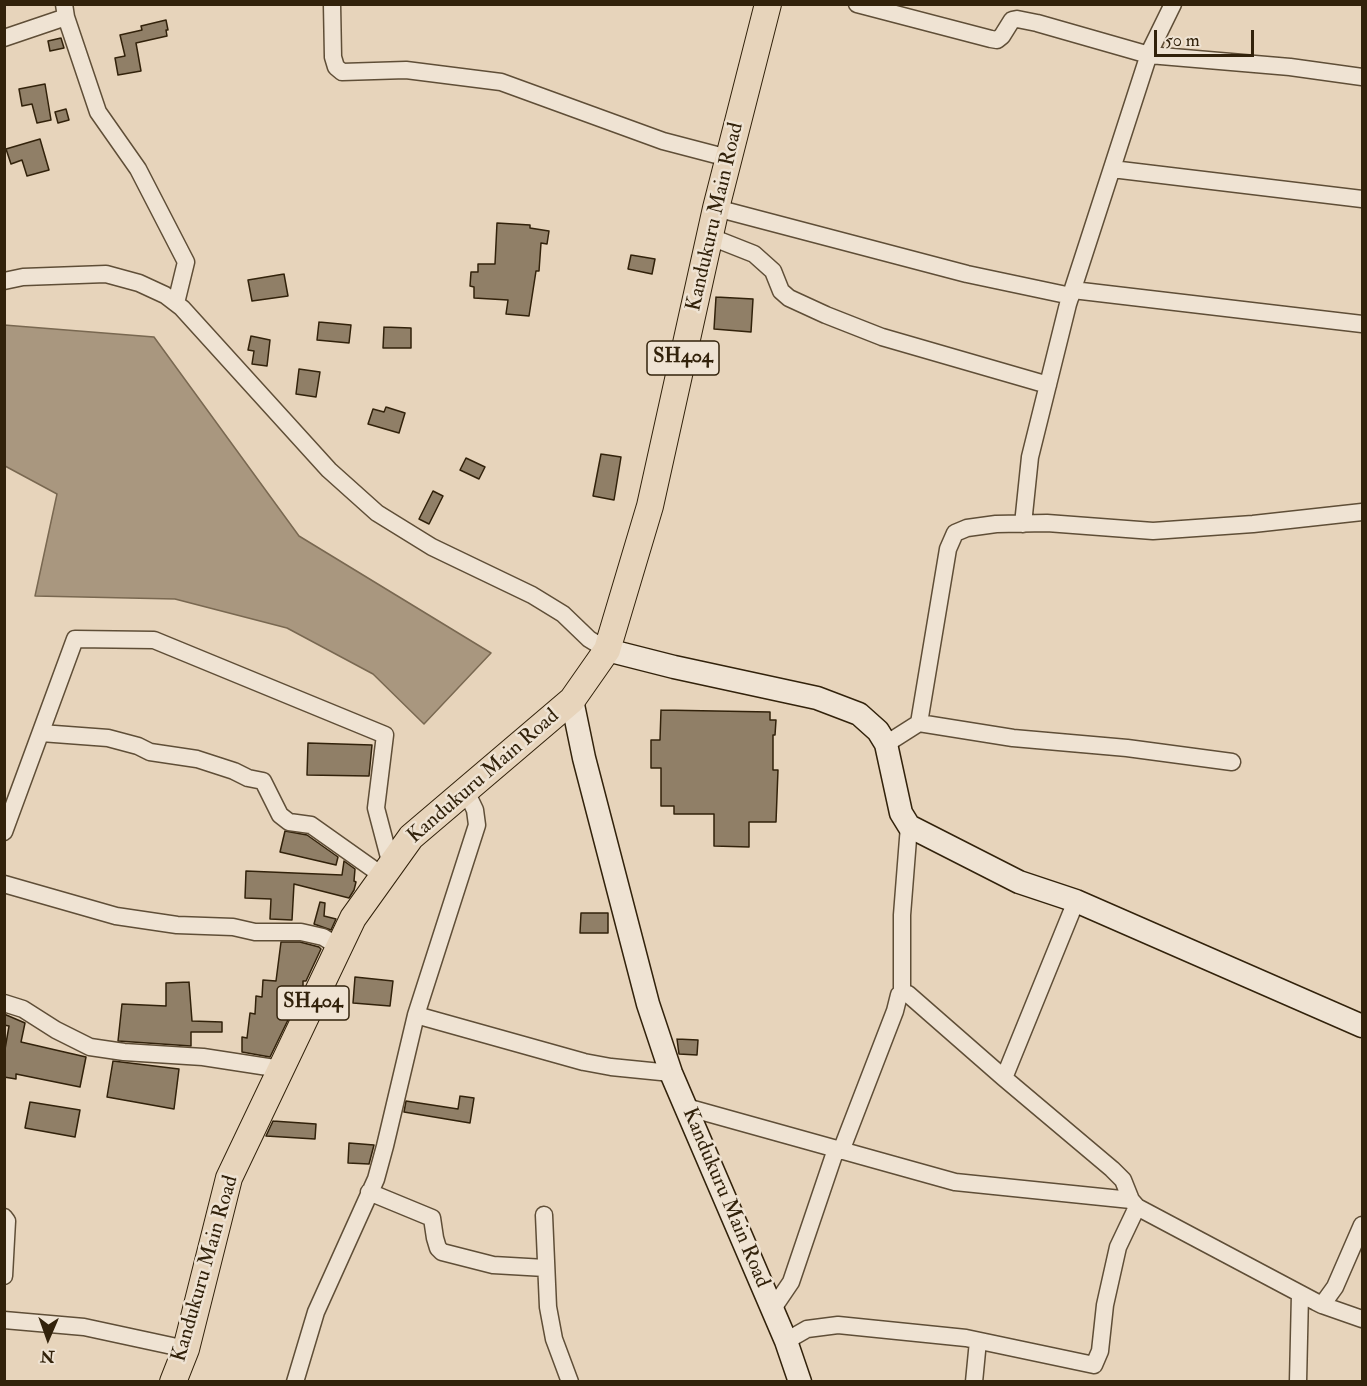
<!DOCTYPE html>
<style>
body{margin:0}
#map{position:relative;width:1367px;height:1386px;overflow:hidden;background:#e7d4bb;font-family:"IM FELL Double Pica",serif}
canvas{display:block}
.frame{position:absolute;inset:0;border:6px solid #32220b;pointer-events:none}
.north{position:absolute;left:18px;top:1308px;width:60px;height:60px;-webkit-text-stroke:4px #efe3d3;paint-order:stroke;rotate:182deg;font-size:16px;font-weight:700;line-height:24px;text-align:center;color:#32220b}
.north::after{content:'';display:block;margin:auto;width:21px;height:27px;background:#32220b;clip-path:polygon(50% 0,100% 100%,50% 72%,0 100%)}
.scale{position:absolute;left:1154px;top:30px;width:100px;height:27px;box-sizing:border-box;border:3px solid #32220b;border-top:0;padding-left:8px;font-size:18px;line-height:21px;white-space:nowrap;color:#32220b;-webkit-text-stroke:4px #efe3d3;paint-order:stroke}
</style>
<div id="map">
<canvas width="1367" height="1386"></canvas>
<div class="frame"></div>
<div class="north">N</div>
<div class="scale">50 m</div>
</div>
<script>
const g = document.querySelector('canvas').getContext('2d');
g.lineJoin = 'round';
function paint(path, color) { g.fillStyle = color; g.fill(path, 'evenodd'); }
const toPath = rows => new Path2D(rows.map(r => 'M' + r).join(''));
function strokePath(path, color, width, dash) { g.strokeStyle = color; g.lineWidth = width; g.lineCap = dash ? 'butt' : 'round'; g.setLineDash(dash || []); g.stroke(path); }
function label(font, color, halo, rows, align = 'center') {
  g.font = font + ' "IM FELL Double Pica",serif'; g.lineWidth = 5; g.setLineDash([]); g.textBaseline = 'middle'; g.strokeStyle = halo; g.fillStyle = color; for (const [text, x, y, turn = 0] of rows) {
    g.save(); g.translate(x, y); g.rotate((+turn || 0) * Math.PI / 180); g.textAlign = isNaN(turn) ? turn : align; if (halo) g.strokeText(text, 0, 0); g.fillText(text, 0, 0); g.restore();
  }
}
const water = toPath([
 [4,325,154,337,299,536,491,653,424,724,373,674,287,628,175,599,35,596,57,494,5,466,4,325]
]);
paint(water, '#a9977f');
strokePath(water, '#796851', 1.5);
const building = toPath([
 [166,20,168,30,166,30,167,36,136,43,141,71,118,75,115,58,125,56,120,35,142,30,141,26,166,20],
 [61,38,64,48,50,51,48,41,61,38],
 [45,84,51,120,37,123,32,104,22,106,19,89,45,84],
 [66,109,69,120,58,123,55,112,66,109],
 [40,139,49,170,27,176,22,160,11,164,6,149,40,139],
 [497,223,530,225,530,228,549,231,547,244,541,243,539,271,536,271,529,316,506,314,508,300,474,298,474,287,470,286,471,272,478,272,478,264,495,264,497,223],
 [631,255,655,259,652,274,628,269,631,255],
 [284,274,288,296,252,301,248,280,284,274],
 [716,297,753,299,751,332,714,329,716,297],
 [319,322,351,325,349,343,317,340,319,322],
 [384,327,411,328,411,348,383,348,384,327],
 [251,336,270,340,267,366,252,364,254,351,248,350,251,336],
 [299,369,320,372,316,397,296,394,299,369],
 [386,407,405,413,399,433,368,424,373,409,384,412,386,407],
 [601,454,621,457,614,500,593,496,601,454],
 [466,458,485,467,479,479,460,470,466,458],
 [433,491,443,496,429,524,419,519,433,491],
 [661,710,770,712,770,720,776,720,775,735,773,735,773,770,778,770,776,822,749,822,749,847,714,846,714,814,674,814,674,806,661,806,661,768,651,768,651,740,660,740,661,710],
 [308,743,372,745,369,776,307,775,308,743],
 [285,831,307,835,338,857,336,865,280,852,285,831],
 [344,861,355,869,354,881,356,882,354,890,349,898,294,884,292,920,270,919,271,899,245,898,246,871,342,875,344,861],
 [320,902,325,903,324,916,336,919,331,930,314,924,320,902],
 [581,913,608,913,608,933,580,933,581,913],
 [281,942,300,942,319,947,321,949,306,981,303,981,303,989,270,1057,242,1052,242,1037,247,1038,250,1013,255,1014,256,996,262,997,263,980,276,981,281,942],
 [355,977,393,981,390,1006,353,1003,355,977],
 [189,982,192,1021,222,1022,222,1032,191,1032,191,1046,118,1041,122,1004,166,1006,166,983,189,982],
 [4,1014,25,1023,21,1042,86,1057,80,1087,16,1074,16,1079,4,1077,4,1055,9,1026,4,1025,4,1014],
 [677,1039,698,1040,697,1055,679,1054,677,1039],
 [113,1061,179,1069,174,1109,107,1097,113,1061],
 [460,1096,474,1098,470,1123,404,1112,406,1101,458,1109,460,1096],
 [30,1102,80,1110,75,1137,25,1128,30,1102],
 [273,1121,316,1124,315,1139,266,1136,273,1121],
 [349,1143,374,1145,369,1164,348,1163,349,1143]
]);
paint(building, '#907f67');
strokePath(building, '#32220b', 1.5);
const street = toPath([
 [64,4,66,17,98,112,138,169,186,262,176,303],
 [332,4,333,57,336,67,342,72,406,70,501,82,663,141,728,158],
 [857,4,991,39,997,40,1002,36,1012,20,1017,19,1037,23,1149,55,1290,67,1362,77],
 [4,38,66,17],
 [1112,169,1362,199],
 [716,208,967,274,1071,296],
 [711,237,754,254,773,271,781,291,789,298,826,315,882,337,1048,385],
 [4,281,23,277,106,274,139,283,165,295,182,308,329,470,377,513,432,547,532,595,563,614,589,639,607,650],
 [1073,290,1362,324],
 [1023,524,1030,457,1068,304,1150,51,1173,4],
 [919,723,948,549,955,533,967,528,996,524,1047,523,1153,531,1253,524,1362,512],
 [41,733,108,738,138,746,150,752,197,759,234,771,248,778,263,781,280,815,289,822,311,825,383,876],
 [886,744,919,723,1013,738,1127,748,1232,762],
 [4,832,75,639,154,640,385,735,376,808,391,865],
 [4,884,116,916,177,925,233,927,255,932,301,932,323,937,339,947],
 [902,995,902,915,909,826],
 [4,1003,23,1009,56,1030,90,1047,124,1052,203,1057,281,1069],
 [416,1015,584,1062,611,1067,671,1073],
 [1004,1078,1076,901],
 [686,1107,955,1182,1131,1200],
 [841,1151,895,1011,899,995,908,994,1004,1078,1112,1169,1123,1180,1131,1200,1137,1207,1316,1302,1322,1305,1335,1287,1362,1225],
 [369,1192,432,1218,435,1238,438,1248,442,1252,493,1265,545,1268],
 [544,1215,548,1307,554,1339,570,1382],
 [4,1217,7,1221,4,1276],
 [1322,1305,1362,1319],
 [772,1310,791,1282,836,1149],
 [4,1320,84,1327,186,1349],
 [786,1341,807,1329,838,1325,966,1338,1094,1365,1100,1351,1105,1305,1118,1247,1137,1207],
 [295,1382,316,1312,376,1179,385,1146,416,1015,477,825,475,810,465,789],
 [974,1382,978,1341],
 [1298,1382,1300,1294]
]);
const secondary = toPath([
 [607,650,674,667,817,698,859,714,878,731,886,744,901,813,909,826,1019,882,1076,901,1362,1026],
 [572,700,584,758,648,1004,671,1073,786,1341,800,1382]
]);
const primary = toPath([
 [173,1382,186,1349,229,1178,353,918,411,837,572,700,607,650,650,506,716,208,768,4]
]);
strokePath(street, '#5f4e37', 19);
strokePath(secondary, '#32220b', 25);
strokePath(primary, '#32220b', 28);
strokePath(street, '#efe3d3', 16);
strokePath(secondary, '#efe3d3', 22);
strokePath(primary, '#e7d4bb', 26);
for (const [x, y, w] of [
 [683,358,72],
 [313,1003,72]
]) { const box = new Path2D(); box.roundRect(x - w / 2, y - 17, w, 34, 4.5); g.fillStyle = '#efe3d3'; g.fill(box); strokePath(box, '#32220b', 1.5); }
label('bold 20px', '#32220b', null, [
 ["SH404",683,358],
 ["SH404",313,1003]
]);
label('21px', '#32220b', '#efe3d3', [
 ["Kandukuru Main Road",716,217,-77],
 ["Kandukuru Main Road",484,777,-41],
 ["Kandukuru Main Road",725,1198,67],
 ["Kandukuru Main Road",206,1269,-74]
]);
</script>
